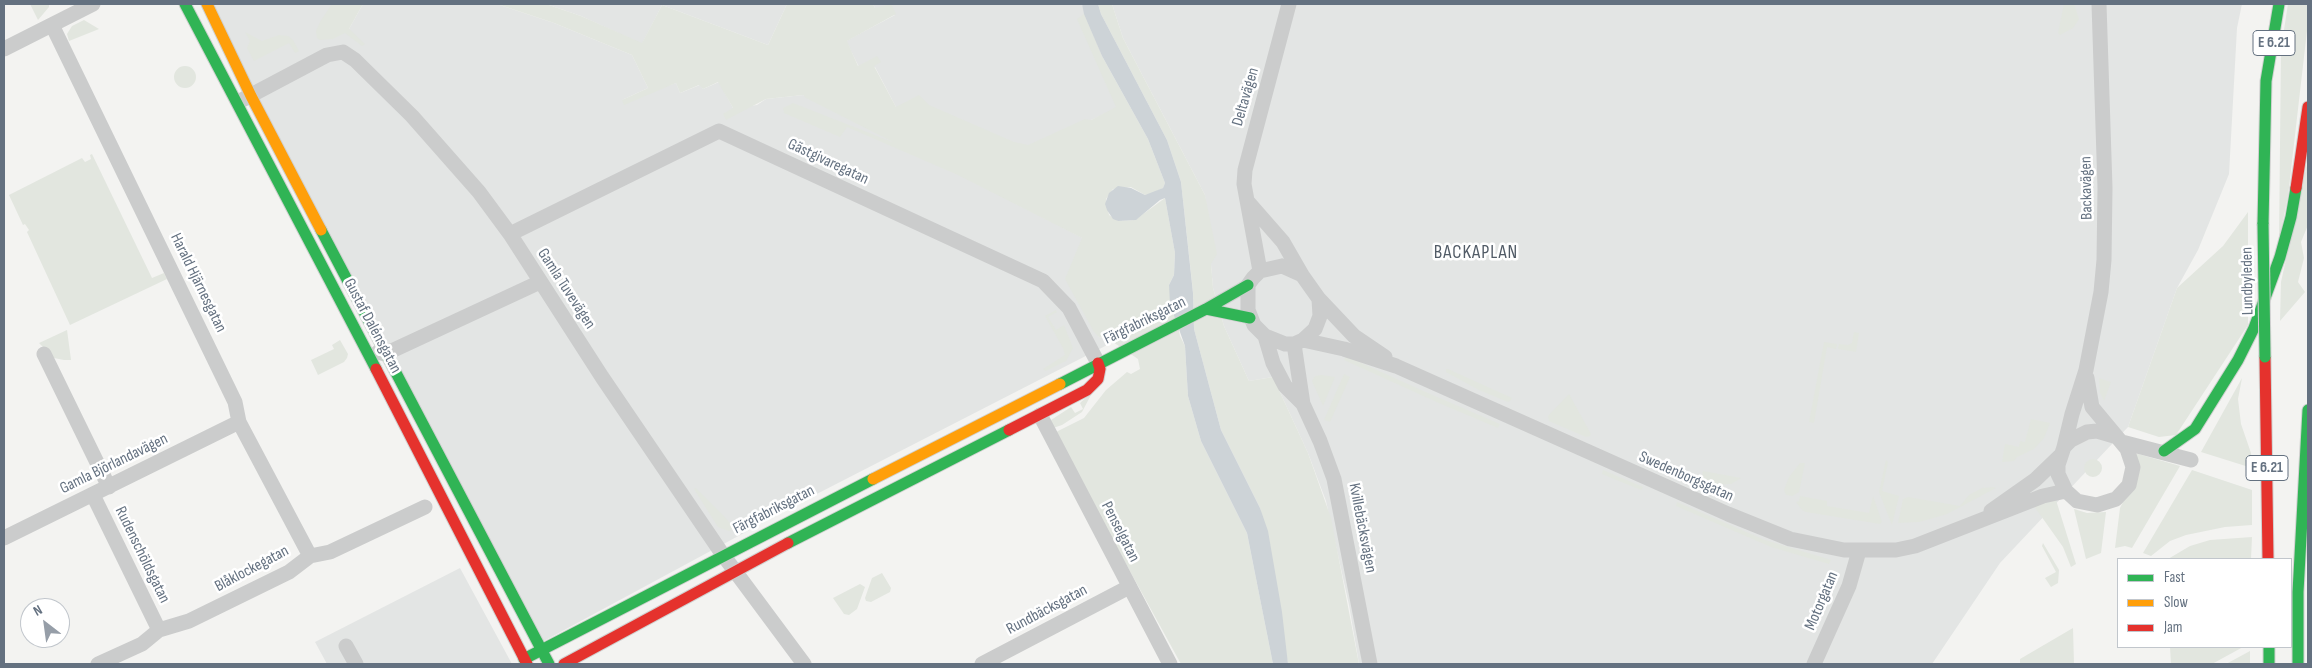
<!DOCTYPE html>
<meta charset="utf-8">
<style>
body{margin:0}
#map{position:relative;width:2312px;height:668px;overflow:hidden;background:#f3f3f1;font-family:"Sofia Sans Condensed",sans-serif}
canvas{display:block}
.frame{position:absolute;inset:0;border:5px solid #647180;pointer-events:none}
.legend{position:absolute;left:2117px;top:558px;width:175px;height:90px;box-sizing:border-box;background:#fff;border:1px solid #c1c6cc;margin:0;padding:6px 9px;list-style:none;font-size:15px;color:#647180}
.legend li{display:flex;align-items:center;gap:10px;height:25px}
.legend b{width:25px;border:1px solid #c1c6cc}
.north{position:absolute;left:20px;top:598px;width:50px;height:50px;box-sizing:border-box;background:#fff;border:1px solid #c1c6cc;border-radius:50%;rotate:330deg;font-size:14px;font-weight:700;line-height:20px;text-align:center;color:#647180}
.north::after{content:'';display:block;margin:auto;width:18px;height:22px;background:#969ea8;clip-path:polygon(50% 0,100% 100%,50% 72%,0 100%)}
</style>
<div id="map">
<canvas width="2312" height="668"></canvas>
<div class="frame"></div>
<ul class="legend">
<li><b style="height:6px;background:#30b455"></b>Fast</li>
<li><b style="height:6px;background:#ff9f0a"></b>Slow</li>
<li><b style="height:6px;background:#e5322d"></b>Jam</li>
</ul>
<div class="north">N</div>
</div>
<script>
const g = document.querySelector('canvas').getContext('2d');
g.lineJoin = 'round';
function paint(path, color) { g.fillStyle = color; g.fill(path, 'evenodd'); }
const toPath = rows => new Path2D(rows.map(r => 'M' + r).join(''));
function strokePath(path, color, width, dash) { g.strokeStyle = color; g.lineWidth = width; g.lineCap = dash ? 'butt' : 'round'; g.setLineDash(dash || []); g.stroke(path); }
function label(font, color, halo, rows, align = 'center') {
  g.font = font + ' "Sofia Sans Condensed",sans-serif'; g.lineWidth = 5; g.setLineDash([]); g.textBaseline = 'middle'; g.strokeStyle = halo; g.fillStyle = color; for (const [text, x, y, turn = 0] of rows) {
    g.save(); g.translate(x, y); g.rotate((+turn || 0) * Math.PI / 180); g.textAlign = isNaN(turn) ? turn : align; if (halo) g.strokeText(text, 0, 0); g.fillText(text, 0, 0); g.restore();
  }
}
paint(toPath([
 [210,4,334,4,349,29,363,4,497,4,554,23,632,55,648,88,622,100,676,83,680,93,700,85,703,89,719,82,733,108,757,105,766,99,803,95,1083,238,1099,337,1113,339,1113,342,805,500,542,642],
 [546,4,787,4,768,45,662,5,642,44,581,16],
 [873,4,1082,4,1121,106,1021,153,896,107,875,67,859,67,846,41,895,15,875,8],
 [1112,4,2242,4,2237,28,2229,174,2198,250,2177,288,2128,427,2000,563,1932,664,1359,664,1349,605,1326,501,1308,453,1273,377,1249,381,1224,326,1213,288,1205,195,1123,38],
 [460,568,512,664,327,664,315,642]
]), '#e3e5e4');
paint(toPath([
 [30,4,49,4,49,7,38,20],
 [332,4,363,4,349,29,365,44,362,46,345,33,333,39,320,40,317,38,316,31,320,22],
 [497,4,546,4,581,16,642,43,662,5,768,45,787,4,873,4,875,8,891,4,896,14,847,41,858,66,877,56,881,62,874,66,896,107,919,95,929,105,1014,142,1028,145,1085,119,1091,120,1116,107,1077,19,1084,14,1102,56,1148,139,1165,183,1163,188,1151,194,1145,195,1131,187,1113,189,1106,199,1109,215,1118,221,1135,220,1165,198,1175,253,1174,275,1169,285,1180,336,1185,346,1188,396,1201,441,1247,533,1273,664,1181,664,1054,433,1084,418,1106,390,1127,372,1131,374,1140,369,1138,359,1113,342,1113,339,1099,337,1094,332,1065,279,1082,238,958,175,847,127,840,137,784,113,783,108,793,103,895,143,806,98,803,95,766,99,726,120,723,114,733,108,718,82,703,89,699,85,680,93,676,83,624,105,622,100,648,88,632,55,554,23],
 [1098,4,1112,4,1123,38,1205,195,1217,254,1211,264,1213,288,1224,326,1249,381,1273,377,1308,453,1331,518,1359,664,1288,664,1260,508,1221,430,1194,329,1193,292,1181,182,1167,140,1101,14],
 [2064,4,2074,4,2079,19,2073,28,2060,35,2058,33],
 [2288,4,2308,4,2308,22,2288,196,2279,240,2281,49],
 [84,20,99,29,69,41,67,34,72,26],
 [245,32,262,41,279,35,288,36,293,40,299,51,295,53,289,43,254,61,247,48,250,41],
 '174 77a11 11 0 1 1 22 0a11 11 0 1 1-22 0Z',
 [92,154,152,278,164,273,167,279,70,325,27,232,29,230,25,224,23,225,9,195,82,158,85,162,91,159,90,155],
 [2308,159,2308,225,2301,242,2304,258,2298,282,2305,292,2280,321,2281,282],
 [2248,212,2248,325,2176,435,2159,437,2128,427,2177,288,2223,246],
 [1056,310,1057,312,1048,317,1056,330,1064,325,1073,348,1066,361,1046,371,1043,369,1065,355,1063,348,1045,316],
 [67,330,71,360,64,360,54,358,39,343],
 [1854,332,1859,333,1856,352,1838,349,1839,344,1848,345,1852,343],
 [340,340,348,354,347,358,344,362,318,375,311,360,334,349,332,345],
 [1824,342,1837,344,1836,349,1827,347,1814,423,1809,422],
 [1346,356,1421,390,1500,424,1498,428,1441,404,1344,360],
 [1448,369,1512,398,1511,400,1508,402,1503,400,1479,390,1446,372,1446,369],
 [1344,374,1350,377,1330,422,1324,420],
 [1321,375,1335,377,1323,406,1312,381,1315,376],
 [2099,378,2111,382,2104,401,2100,393],
 [2242,378,2238,399,2241,424,2251,453,2252,468,2201,452],
 [1093,391,1082,412,1062,425,1053,428,1051,420,1071,407,1075,413,1083,409,1080,403],
 [1569,394,1591,434,1590,436,1586,437,1549,421,1548,416],
 [2031,419,2050,423,2044,438,2034,449,2017,457,2014,461,2002,462,2005,444,2019,447,2020,441,2025,442],
 [2135,453,2180,466,2132,548,2125,546,2115,548,2120,508,2124,500],
 '2084 468a9 9 0 1 1 18 0a9 9 0 1 1-18 0Z',
 [1886,460,1888,462,1882,491,1899,496,1892,525,1879,492],
 [1800,463,1805,463,1799,492,1792,496,1786,495,1784,490,1789,477],
 [1603,470,1643,487,1641,490,1602,474],
 [2192,470,2252,490,2252,525,2225,527,2186,535,2170,541,2151,556,2143,553],
 [1703,471,1741,478,1731,484,1714,485,1701,480],
 [1993,487,1996,488,1947,514,1919,522,1898,523,1903,499,1908,497,1960,506,1969,495,1982,488],
 [696,488,723,515,734,528,729,531,718,527,694,489],
 [1800,496,1827,501,1827,506,1869,513,1873,496,1882,522,1880,524,1806,512,1802,510,1796,502,1799,501],
 [2056,500,2076,564,2071,567,2063,547,2034,506],
 [1677,502,1765,540,1831,560,1829,564,1771,547,1676,506],
 [2074,509,2087,513,2106,512,2101,553,2086,559],
 [2252,537,2251,559,2168,559,2190,546,2210,540],
 [2043,543,2059,570,2058,583,2051,587,2045,578,2056,572,2042,546],
 [882,573,891,588,890,592,871,602,866,601,865,598,872,578],
 [860,584,865,587,857,609,849,615,844,614,833,598],
 [2073,628,2074,664,2020,664,2020,659],
 [2170,647,2243,647,2212,664,2171,664],
 [2250,651,2250,664,2226,664]
]), '#e2e6df');
paint(toPath([
 [1082,4,1098,4,1101,14,1167,140,1181,182,1193,293,1194,329,1221,430,1260,508,1268,531,1282,612,1288,664,1273,664,1247,533,1201,441,1188,396,1185,346,1170,304,1169,285,1174,275,1175,253,1165,198,1160,200,1136,220,1118,221,1113,219,1107,210,1105,204,1109,193,1118,186,1131,188,1145,195,1163,188,1165,183,1148,139,1102,56,1084,14]
]), '#cdd3d7');
const fast = toPath([
 [185,4,376,369],
 [2263,224,2266,81,2279,4],
 [321,230,549,664],
 [1206,309,1250,318],
 [1060,384,1206,309,1248,285],
 [2164,451,2195,429,2238,360,2254,328,2280,257,2291,217,2296,188],
 [788,543,1009,430],
 [2269,647,2269,664],
 [524,659,873,479],
 [2298,664,2298,592,2308,410]
]);
const slow = toPath([
 [207,4,251,96,321,230],
 [873,479,1060,384]
]);
const jam = toPath([
 [2296,188,2308,107],
 [2265,357,2268,559],
 [376,369,527,664],
 [1009,430,1087,390,1098,379,1100,369,1098,363],
 [564,664,788,543]
]);
strokePath(fast, '#d0d1d0', 13);
strokePath(slow, '#d0d1d0', 13);
strokePath(jam, '#d0d1d0', 13);
strokePath(toPath([
 [52,25,235,402,239,422,310,556],
 [4,49,93,4],
 [242,100,327,55,343,52,355,60,412,116,479,192,510,234,602,377,723,555,804,664],
 [1248,202,1283,242,1302,275],
 [510,234,719,131,1043,281,1069,308,1098,363],
 [1282,266,1302,275,1319,299,1320,316,1315,329,1303,340,1294,344,1285,344,1265,336,1254,325,1248,310,1248,285,1253,278,1260,271,1282,266],
 [1260,271,1244,184,1245,170,1289,4],
 [1319,299,1354,336,1385,357],
 [1265,336,1273,363,1285,386,1303,404],
 [1303,340,1344,349,1396,366,1728,514,1790,539,1844,550,1896,550,1915,546,2043,496,2066,491],
 [1294,344,1303,404,1320,441,1334,479,1370,664],
 [378,352,385,354,540,282],
 [44,354,109,487],
 [2087,378,2092,407,2127,449,2133,467,2129,485,2116,499,2097,505,2077,501,2066,491,2058,474,2058,465,2064,447,2071,440,2087,432,2097,431,2114,436],
 [1040,415,1170,664],
 [2122,442,2191,460],
 [2064,447,2072,414,2086,370,2101,292,2104,260,2105,188,2099,4],
 [93,495,159,630],
 [1991,511,2035,480,2060,456],
 [4,538,239,422],
 [346,646,356,664],
 [98,664,142,644,159,630,189,621,289,572,310,556,330,552,425,507],
 [982,664,1129,587],
 [1814,664,1849,586,1859,551]
]), '#cbcccc', 15);
strokePath(fast, '#30b455', 11);
strokePath(slow, '#ff9f0a', 11);
strokePath(jam, '#e5322d', 11);
const fastBridge = toPath([
 [2263,224,2265,357]
]);
strokePath(fastBridge, '#cfd0d0', 13, []);
strokePath(fastBridge, '#30b455', 11);
for (const [x, y, w] of [
 [2274,43,42],
 [2267,468,42]
]) { const box = new Path2D(); box.roundRect(x - w / 2, y - 12.5, w, 25, 4); g.fillStyle = '#fff'; g.fill(box); strokePath(box, '#647180', 1); }
label('bold 15px', '#647180', null, [
 ["E 6.21",2274,43],
 ["E 6.21",2267,468]
]);
label('16px', '#647180', '#fff', [
 ["Deltavägen",1246,97,-74],
 ["Gästgivaregatan",828,162,25],
 ["Backavägen",2087,188,-91],
 ["Lundbyleden",2248,281,-91],
 ["Harald Hjärnesgatan",198,283,64],
 ["Gamla Tuvevägen",566,289,57],
 ["Färgfabriksgatan",1145,321,-26],
 ["Gustaf Dalénsgatan",372,326,62],
 ["Gamla Björlandavägen",114,464,-26],
 ["Swedenborgsgatan",1686,477,24],
 ["Färgfabriksgatan",774,510,-27],
 ["Kvillebäcksvägen",1362,528,79],
 ["Penselgatan",1120,532,63],
 ["Rudenschöldsgatan",142,555,64],
 ["Blåklockegatan",252,569,-28],
 ["Motorgatan",1822,601,-67],
 ["Rundbäcksgatan",1047,610,-28]
]);
g.letterSpacing = '1px';
label('19px', '#515b66', '#fff', [
 ["BACKAPLAN",1476,253]
]);
g.letterSpacing = '0px';
</script>
